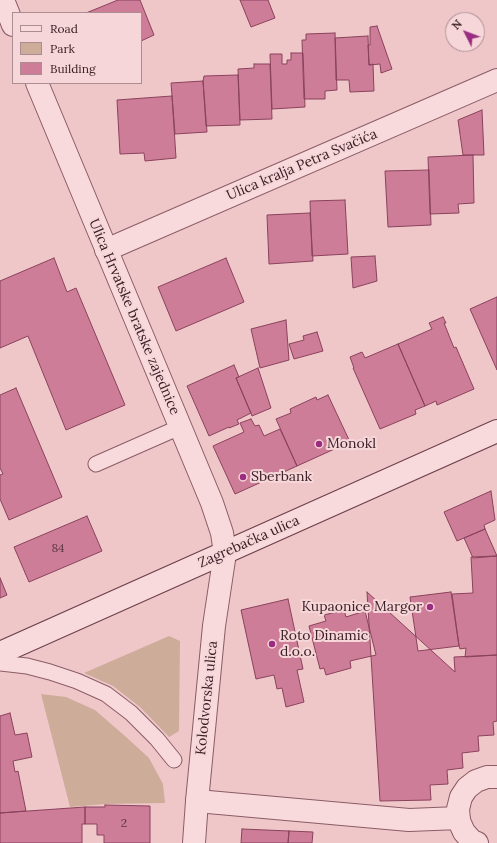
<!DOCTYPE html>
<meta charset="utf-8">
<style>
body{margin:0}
#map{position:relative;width:497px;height:843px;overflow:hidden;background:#efc7c9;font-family:Lora,serif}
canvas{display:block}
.legend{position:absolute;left:12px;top:12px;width:130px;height:72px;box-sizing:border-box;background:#f6d6d8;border:1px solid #ab8d91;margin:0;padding:5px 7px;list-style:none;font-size:12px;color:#3b2027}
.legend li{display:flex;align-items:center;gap:8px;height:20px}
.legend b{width:20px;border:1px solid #ab8d91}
.north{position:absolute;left:445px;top:12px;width:40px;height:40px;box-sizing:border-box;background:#f6d6d8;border:1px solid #ab8d91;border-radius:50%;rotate:312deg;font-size:11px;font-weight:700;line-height:16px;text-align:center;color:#3b2027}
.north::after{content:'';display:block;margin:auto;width:14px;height:18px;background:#9a2c81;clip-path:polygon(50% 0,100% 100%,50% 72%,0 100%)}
</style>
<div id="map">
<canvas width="497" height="843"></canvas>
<ul class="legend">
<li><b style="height:5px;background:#f9dadc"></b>Road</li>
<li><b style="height:11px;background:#cdac9a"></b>Park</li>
<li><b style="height:11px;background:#cd7d98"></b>Building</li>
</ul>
<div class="north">N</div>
</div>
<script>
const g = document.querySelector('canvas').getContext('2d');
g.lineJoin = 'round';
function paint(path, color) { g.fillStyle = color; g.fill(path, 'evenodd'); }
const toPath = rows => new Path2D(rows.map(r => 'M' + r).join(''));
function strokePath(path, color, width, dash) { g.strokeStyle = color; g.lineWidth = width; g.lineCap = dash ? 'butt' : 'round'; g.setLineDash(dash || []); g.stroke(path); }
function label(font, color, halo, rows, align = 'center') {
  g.font = font + ' Lora,serif'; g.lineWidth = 4; g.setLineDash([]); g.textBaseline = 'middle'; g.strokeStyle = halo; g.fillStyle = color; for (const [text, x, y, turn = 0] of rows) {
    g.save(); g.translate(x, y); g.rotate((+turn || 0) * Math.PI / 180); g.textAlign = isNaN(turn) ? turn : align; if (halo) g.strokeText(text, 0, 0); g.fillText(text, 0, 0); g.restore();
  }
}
paint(toPath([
 [169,636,180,641,179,731,169,737,140,707,113,686,84,673],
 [41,694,66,697,95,710,125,736,149,758,163,784,165,803,105,804,70,807]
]), '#cdac9a');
const building = toPath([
 [118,0,140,0,154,35,141,41,141,13,86,13,118,0],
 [240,0,268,0,275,18,251,27,240,0],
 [377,26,392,69,381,73,380,64,369,65,368,45,370,45,370,27,377,26],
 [335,33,337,90,325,91,325,99,304,99,302,40,306,40,306,34,335,33],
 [368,36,369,65,373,64,374,91,350,92,349,80,336,80,335,38,368,36],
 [291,53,303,53,305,107,272,109,270,54,282,54,282,64,287,64,287,60,291,60,291,53],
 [254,64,270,64,272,119,240,120,238,69,254,68,254,64],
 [238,75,240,125,206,126,203,81,204,76,238,75],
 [203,81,207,132,175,134,171,83,203,81],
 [172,96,176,158,145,161,144,153,120,154,117,100,172,96],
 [482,110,484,155,463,155,458,120,482,110],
 [473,155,474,203,458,204,459,213,430,214,428,157,473,155],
 [429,170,431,225,388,227,385,171,429,170],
 [345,200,348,254,312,256,310,201,345,200],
 [310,213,313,261,269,264,267,215,310,213],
 [375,256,377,281,353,288,351,257,375,256],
 [54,258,67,292,76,288,125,405,66,430,28,336,0,348,0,281,54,258],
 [226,258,244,302,176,331,158,287,226,258],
 [497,297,497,370,470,309,497,297],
 [443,317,446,323,444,323,454,348,456,347,474,389,437,405,436,401,425,406,398,344,432,329,429,323,443,317],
 [286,320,289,360,260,368,251,329,286,320],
 [317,332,323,351,294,359,289,344,304,340,303,336,317,332],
 [398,344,425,406,415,410,416,414,380,429,353,368,354,368,350,357,362,352,365,358,398,344],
 [234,365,239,377,236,378,251,413,237,420,239,424,229,428,229,427,209,436,187,386,234,365],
 [258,368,271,408,252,416,236,378,258,368],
 [16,388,62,497,9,520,0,499,0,475,3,474,0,468,0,395,16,388],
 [328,395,350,442,297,466,276,419,291,413,290,409,316,397,317,400,328,395],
 [251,419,255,426,259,425,264,436,280,429,297,466,235,494,213,446,244,432,240,423,251,419],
 [491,491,495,520,484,525,485,529,457,541,444,512,491,491],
 [87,516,102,551,29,582,14,547,87,516],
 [485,529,497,556,473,558,464,538,485,529],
 [497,556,497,655,465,657,466,648,460,649,459,646,452,594,473,593,471,557,497,556],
 [0,578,7,595,0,598,0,578],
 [367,592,455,672,454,657,497,655,497,721,493,722,494,735,478,736,479,751,462,753,463,768,447,770,448,784,430,785,431,800,380,801,367,592],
 [451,592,459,646,418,651,410,597,451,592],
 [288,599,303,669,297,670,304,702,286,707,282,688,277,689,274,675,256,679,241,610,288,599],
 [344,610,346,617,365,611,376,655,350,661,351,668,326,675,324,668,320,669,309,626,326,621,324,615,344,610],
 [10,713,15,735,27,733,32,757,13,761,15,772,18,771,26,811,0,813,0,716,10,713],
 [105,805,150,806,150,843,104,843,104,835,97,835,97,824,85,824,85,807,105,807,105,805],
 [85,807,85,824,82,824,82,843,0,843,0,813,85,807],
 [242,829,289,831,288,843,241,843,242,829],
 [289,831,313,832,312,843,288,843,289,831]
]);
paint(building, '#cd7d98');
strokePath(building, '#8a425c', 1);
const service = toPath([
 [96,464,180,427],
 [0,663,27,666,50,672,77,681,106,694,131,713,157,739,174,760]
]);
const minor = toPath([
 [106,250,497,80],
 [197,801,409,820,459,818],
 [477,843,472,841,464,832,459,821,458,809,461,797,467,788,476,781,487,777,497,777]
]);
const tertiary = toPath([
 [3,0,13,25],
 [37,83,212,503,222,533,225,553,214,626,197,801,194,843]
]);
const secondary = toPath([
 [0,653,497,431]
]);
strokePath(service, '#8b5c67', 17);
strokePath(minor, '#8b5c67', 24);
strokePath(tertiary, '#8b5c67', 24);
strokePath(secondary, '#6c3f4b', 24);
strokePath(service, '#f9dadc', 15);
strokePath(minor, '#f9dadc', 22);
strokePath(tertiary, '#f9dadc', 22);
strokePath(secondary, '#f9dadc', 22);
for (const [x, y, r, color] of [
 [319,444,4,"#9a2c81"],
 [243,477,4,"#9a2c81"],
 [430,607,4,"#9a2c81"],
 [272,644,4,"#9a2c81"]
]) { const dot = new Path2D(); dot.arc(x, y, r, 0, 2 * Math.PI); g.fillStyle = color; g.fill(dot); strokePath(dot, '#f6d6d8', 1.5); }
label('12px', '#603743', null, [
 ["84",58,549],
 ["2",124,824]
]);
label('14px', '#3b2027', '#f6d6d8', [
 ["Ulica kralja Petra Svačića",302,165,-23],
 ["Ulica Hrvatske bratske zajednice",134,317,67],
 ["Zagrebačka ulica",249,542,-24],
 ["Kolodvorska ulica",207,698,-84]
]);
label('14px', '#3b2027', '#f6d6d8', [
 ["Monokl",327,444],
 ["Sberbank",251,477],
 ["Kupaonice Margor",422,607,"right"],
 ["Roto Dinamic",280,636],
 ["d.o.o.",280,652]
], 'left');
</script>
